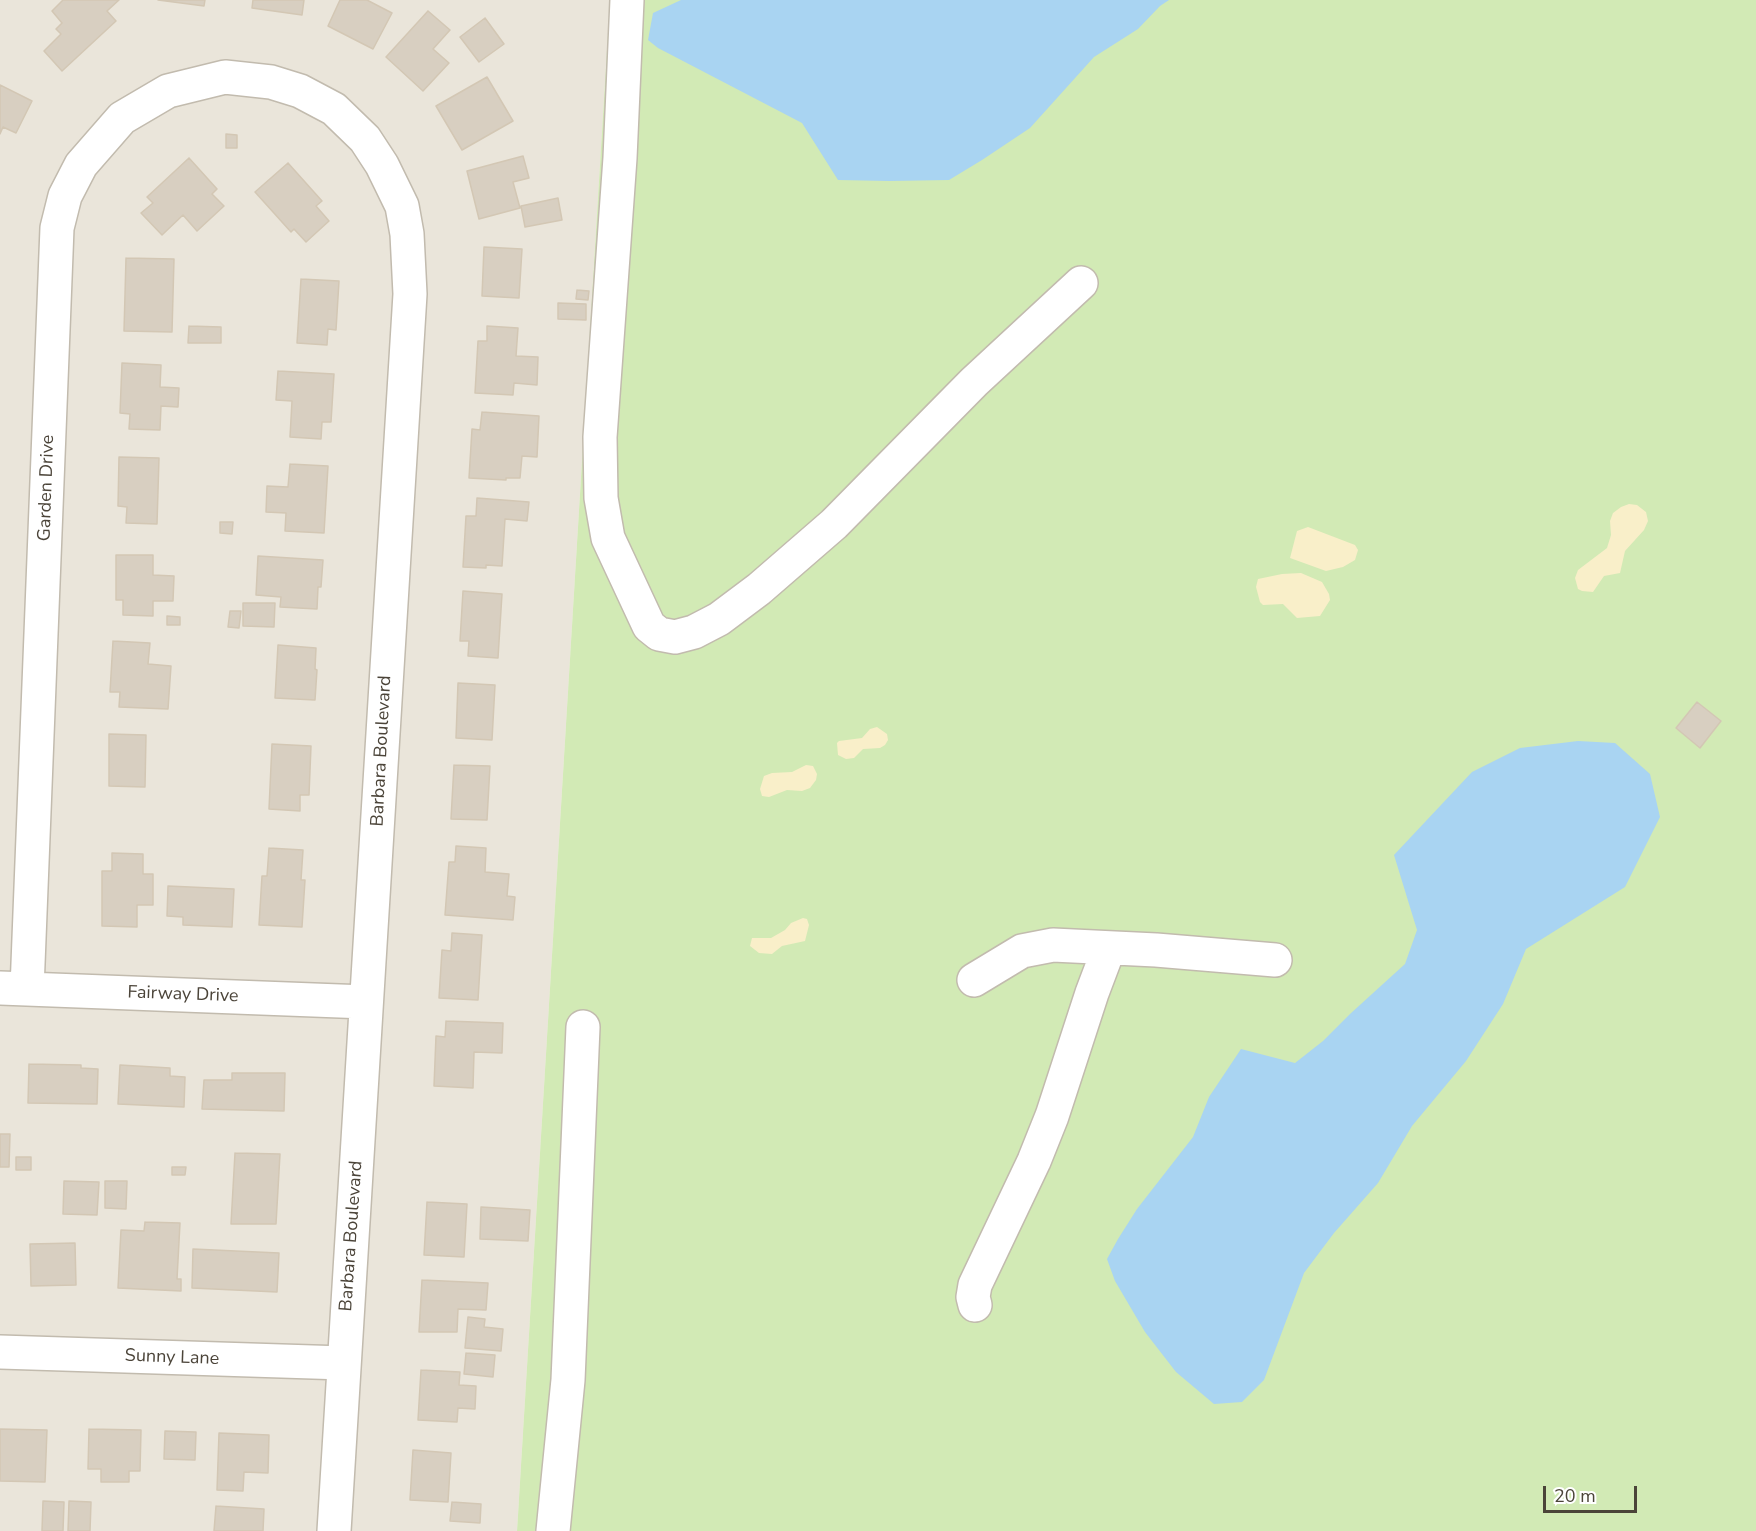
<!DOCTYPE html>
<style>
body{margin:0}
#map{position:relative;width:1756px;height:1531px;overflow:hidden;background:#f6f3ec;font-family:"Nunito Sans",sans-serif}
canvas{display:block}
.scale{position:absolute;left:1543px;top:1486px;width:94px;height:27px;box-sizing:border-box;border:3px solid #4b4439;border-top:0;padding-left:8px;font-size:18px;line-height:21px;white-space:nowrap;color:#4b4439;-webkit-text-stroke:4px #fff;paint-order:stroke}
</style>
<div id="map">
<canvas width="1756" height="1531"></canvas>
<div class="scale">20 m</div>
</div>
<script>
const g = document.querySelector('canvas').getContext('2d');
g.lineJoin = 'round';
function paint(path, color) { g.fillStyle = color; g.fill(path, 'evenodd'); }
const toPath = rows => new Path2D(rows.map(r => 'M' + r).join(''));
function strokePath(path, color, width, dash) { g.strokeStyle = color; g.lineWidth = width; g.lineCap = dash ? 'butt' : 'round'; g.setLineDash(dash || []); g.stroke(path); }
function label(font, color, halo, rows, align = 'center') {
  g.font = font + ' "Nunito Sans",sans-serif'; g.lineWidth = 4.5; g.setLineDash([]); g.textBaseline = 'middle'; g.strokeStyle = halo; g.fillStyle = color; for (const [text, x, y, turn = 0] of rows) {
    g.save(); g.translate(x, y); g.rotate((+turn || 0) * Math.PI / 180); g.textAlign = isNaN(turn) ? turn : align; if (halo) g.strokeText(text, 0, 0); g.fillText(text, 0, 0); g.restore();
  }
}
paint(toPath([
 [0,0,610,0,517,1531,0,1531]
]), '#eae5da');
paint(toPath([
 [610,0,1756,0,1756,1531,517,1531]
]), '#d2eab5');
paint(toPath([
 [1629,504,1637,505,1646,512,1648,521,1644,530,1625,551,1620,573,1604,576,1593,592,1582,591,1578,589,1575,578,1578,570,1607,548,1611,535,1610,521,1613,513,1621,507],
 [1308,527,1355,545,1358,550,1355,560,1343,567,1326,571,1290,558,1297,531],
 [1301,573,1322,582,1329,594,1330,600,1320,616,1297,618,1283,604,1263,605,1260,602,1256,587,1258,579,1282,574],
 [877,727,887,734,888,740,885,745,880,748,863,749,854,758,846,759,838,755,837,743,839,741,862,738,870,729],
 [806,765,813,766,817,774,816,780,810,788,802,791,787,790,769,797,762,796,760,789,764,776,772,773,792,772],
 [803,918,807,919,809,925,805,941,782,946,772,954,759,953,750,946,752,938,771,938,785,930,791,923]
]), '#f9efc9');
paint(toPath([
 [681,0,1169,0,1160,6,1138,29,1094,57,1030,128,982,160,949,180,889,181,838,180,802,123,658,48,648,40,653,13],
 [1578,741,1615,743,1650,774,1660,817,1625,887,1526,949,1503,1004,1466,1061,1412,1126,1378,1183,1334,1233,1304,1273,1264,1380,1242,1402,1214,1404,1176,1372,1145,1332,1115,1281,1107,1259,1118,1239,1137,1209,1193,1137,1209,1097,1241,1049,1295,1063,1323,1041,1350,1014,1405,964,1417,930,1394,855,1472,772,1520,748]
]), '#a9d4f2');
const building = toPath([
 [63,0,119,0,107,11,116,21,62,71,44,51,61,34,56,29,62,23,52,11,63,0],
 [158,0,205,0,204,6,158,0],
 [253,0,304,0,302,15,252,8,253,0],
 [340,0,367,0,392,13,373,49,328,26,340,0],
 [428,11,450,30,433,49,449,63,423,91,386,57,428,11],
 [485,18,504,44,479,62,460,37,485,18],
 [487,77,513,121,462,150,436,106,487,77],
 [0,85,32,101,16,133,3,127,0,134,0,85],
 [226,134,237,135,237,148,226,148,226,134],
 [523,156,529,178,513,182,520,208,479,219,467,171,523,156],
 [189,158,217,189,212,194,224,206,197,231,183,215,162,235,141,213,153,203,147,197,189,158],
 [288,163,322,201,316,206,329,221,306,242,294,229,291,232,255,192,288,163],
 [558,198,562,220,525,227,521,206,558,198],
 [484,247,522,249,519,298,482,296,484,247],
 [126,258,174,259,172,332,124,331,126,258],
 [301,279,339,281,336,330,328,329,327,345,297,343,301,279],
 [577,290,589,291,588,300,576,299,577,290],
 [558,303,586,304,586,320,558,319,558,303],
 [189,326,221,327,221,343,188,343,189,326],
 [487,326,518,328,516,356,538,357,537,385,514,383,513,395,475,393,478,341,487,341,487,326],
 [122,363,161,365,160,387,179,388,178,407,161,406,160,430,129,429,130,414,120,413,122,363],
 [278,371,334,374,331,422,322,422,321,439,290,437,292,401,276,400,278,371],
 [482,412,539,416,537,457,522,456,520,478,506,478,506,480,469,478,472,429,480,430,482,412],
 [119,457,159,458,157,524,126,523,127,507,118,506,119,457],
 [290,464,328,466,324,533,285,531,286,513,266,512,267,486,288,487,290,464],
 [477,498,529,502,527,521,505,519,502,566,486,565,486,568,463,567,466,516,476,516,477,498],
 [220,522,233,522,232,534,220,533,220,522],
 [116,555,153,555,153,575,174,576,173,601,153,601,153,616,123,615,123,600,116,600,116,555],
 [258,556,323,560,321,587,318,587,317,609,280,607,281,597,256,595,258,556],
 [463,591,502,594,498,658,468,656,469,641,460,641,463,591],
 [243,603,275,603,274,627,243,626,243,603],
 [230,611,241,611,239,628,228,627,230,611],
 [167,616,180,617,180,625,167,625,167,616],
 [113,641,150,643,148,664,171,666,168,709,119,707,120,692,110,692,113,641],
 [278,645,316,648,315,669,317,670,315,700,275,698,278,645],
 [458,683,495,685,492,740,456,738,458,683],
 [1697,702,1721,721,1700,748,1676,728,1697,702],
 [109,734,146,735,145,787,109,786,109,734],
 [272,744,311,746,309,795,300,795,300,811,269,809,272,744],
 [454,765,490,766,487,820,451,819,454,765],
 [456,846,486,848,485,872,509,874,507,896,515,897,513,920,445,915,449,862,455,862,456,846],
 [269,848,303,850,301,880,305,880,302,927,259,925,262,876,267,876,269,848],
 [112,853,143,854,143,874,153,874,153,905,137,905,137,927,102,926,102,871,112,871,112,853],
 [168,886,234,889,232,927,183,925,183,917,167,916,168,886],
 [452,933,482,935,478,1000,439,998,442,950,451,951,452,933],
 [446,1021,503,1023,502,1053,474,1052,473,1088,434,1086,436,1036,445,1037,446,1021],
 [29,1064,81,1065,81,1068,98,1069,97,1104,28,1103,29,1064],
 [120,1065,170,1068,170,1076,185,1077,184,1107,118,1104,120,1065],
 [232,1073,285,1073,284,1111,202,1109,204,1080,232,1080,232,1073],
 [0,1134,10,1134,9,1167,0,1167,0,1134],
 [235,1153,280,1154,276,1224,231,1224,235,1153],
 [16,1157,31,1157,31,1170,16,1170,16,1157],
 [172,1167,186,1167,185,1175,172,1175,172,1167],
 [64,1181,99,1182,97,1215,63,1214,64,1181],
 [105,1181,127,1181,126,1209,105,1208,105,1181],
 [427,1202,467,1204,464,1257,424,1255,427,1202],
 [481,1207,530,1210,528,1241,480,1239,481,1207],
 [145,1222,180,1223,177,1279,181,1279,181,1291,118,1288,121,1230,144,1231,145,1222],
 [75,1243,76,1285,31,1286,30,1244,75,1243],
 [193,1249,279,1253,277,1292,192,1288,193,1249],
 [422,1280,488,1283,486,1310,458,1309,457,1332,419,1332,422,1280],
 [468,1317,485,1319,484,1327,503,1329,501,1351,465,1348,468,1317],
 [466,1353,495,1355,493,1377,464,1374,466,1353],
 [421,1370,460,1372,459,1385,476,1386,475,1409,458,1408,457,1422,418,1420,421,1370],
 [0,1429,47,1430,45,1482,0,1481,0,1429],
 [89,1429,141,1430,140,1471,129,1471,129,1482,101,1482,101,1469,88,1469,89,1429],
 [165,1431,196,1432,195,1460,164,1459,165,1431],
 [219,1433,269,1435,268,1473,244,1472,243,1491,217,1490,219,1433],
 [413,1450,451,1453,448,1502,410,1500,413,1450],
 [43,1501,64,1502,63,1531,42,1531,43,1501],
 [69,1501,91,1502,90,1531,68,1531,69,1501],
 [452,1502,481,1504,480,1523,450,1521,452,1502],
 [216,1506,264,1509,263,1531,214,1531,216,1506]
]);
paint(building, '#d8cfc1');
strokePath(building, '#d3c7b4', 1.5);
const minor = toPath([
 [627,0,620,158,600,437,601,498,608,538,649,626,659,634,675,637,694,632,719,619,759,589,834,524,974,382,1081,283],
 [974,980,1022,951,1053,945,1156,950,1275,960],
 [0,988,366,1002],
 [27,989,57,228,65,196,81,165,122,118,168,91,225,77,271,82,300,91,334,109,365,139,382,165,402,206,407,234,410,294,334,1531],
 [975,1305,973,1297,975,1285,1034,1161,1052,1116,1092,993,1109,948],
 [0,1352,344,1363],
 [553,1531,568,1380,583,1027]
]);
strokePath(minor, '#c2bbae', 36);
strokePath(minor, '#fff', 33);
label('18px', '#4b4439', '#fff', [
 ["Garden Drive",47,488,-88],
 ["Barbara Boulevard",382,751,-87],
 ["Fairway Drive",183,995,2],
 ["Barbara Boulevard",352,1236,-86],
 ["Sunny Lane",172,1358,2]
]);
</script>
